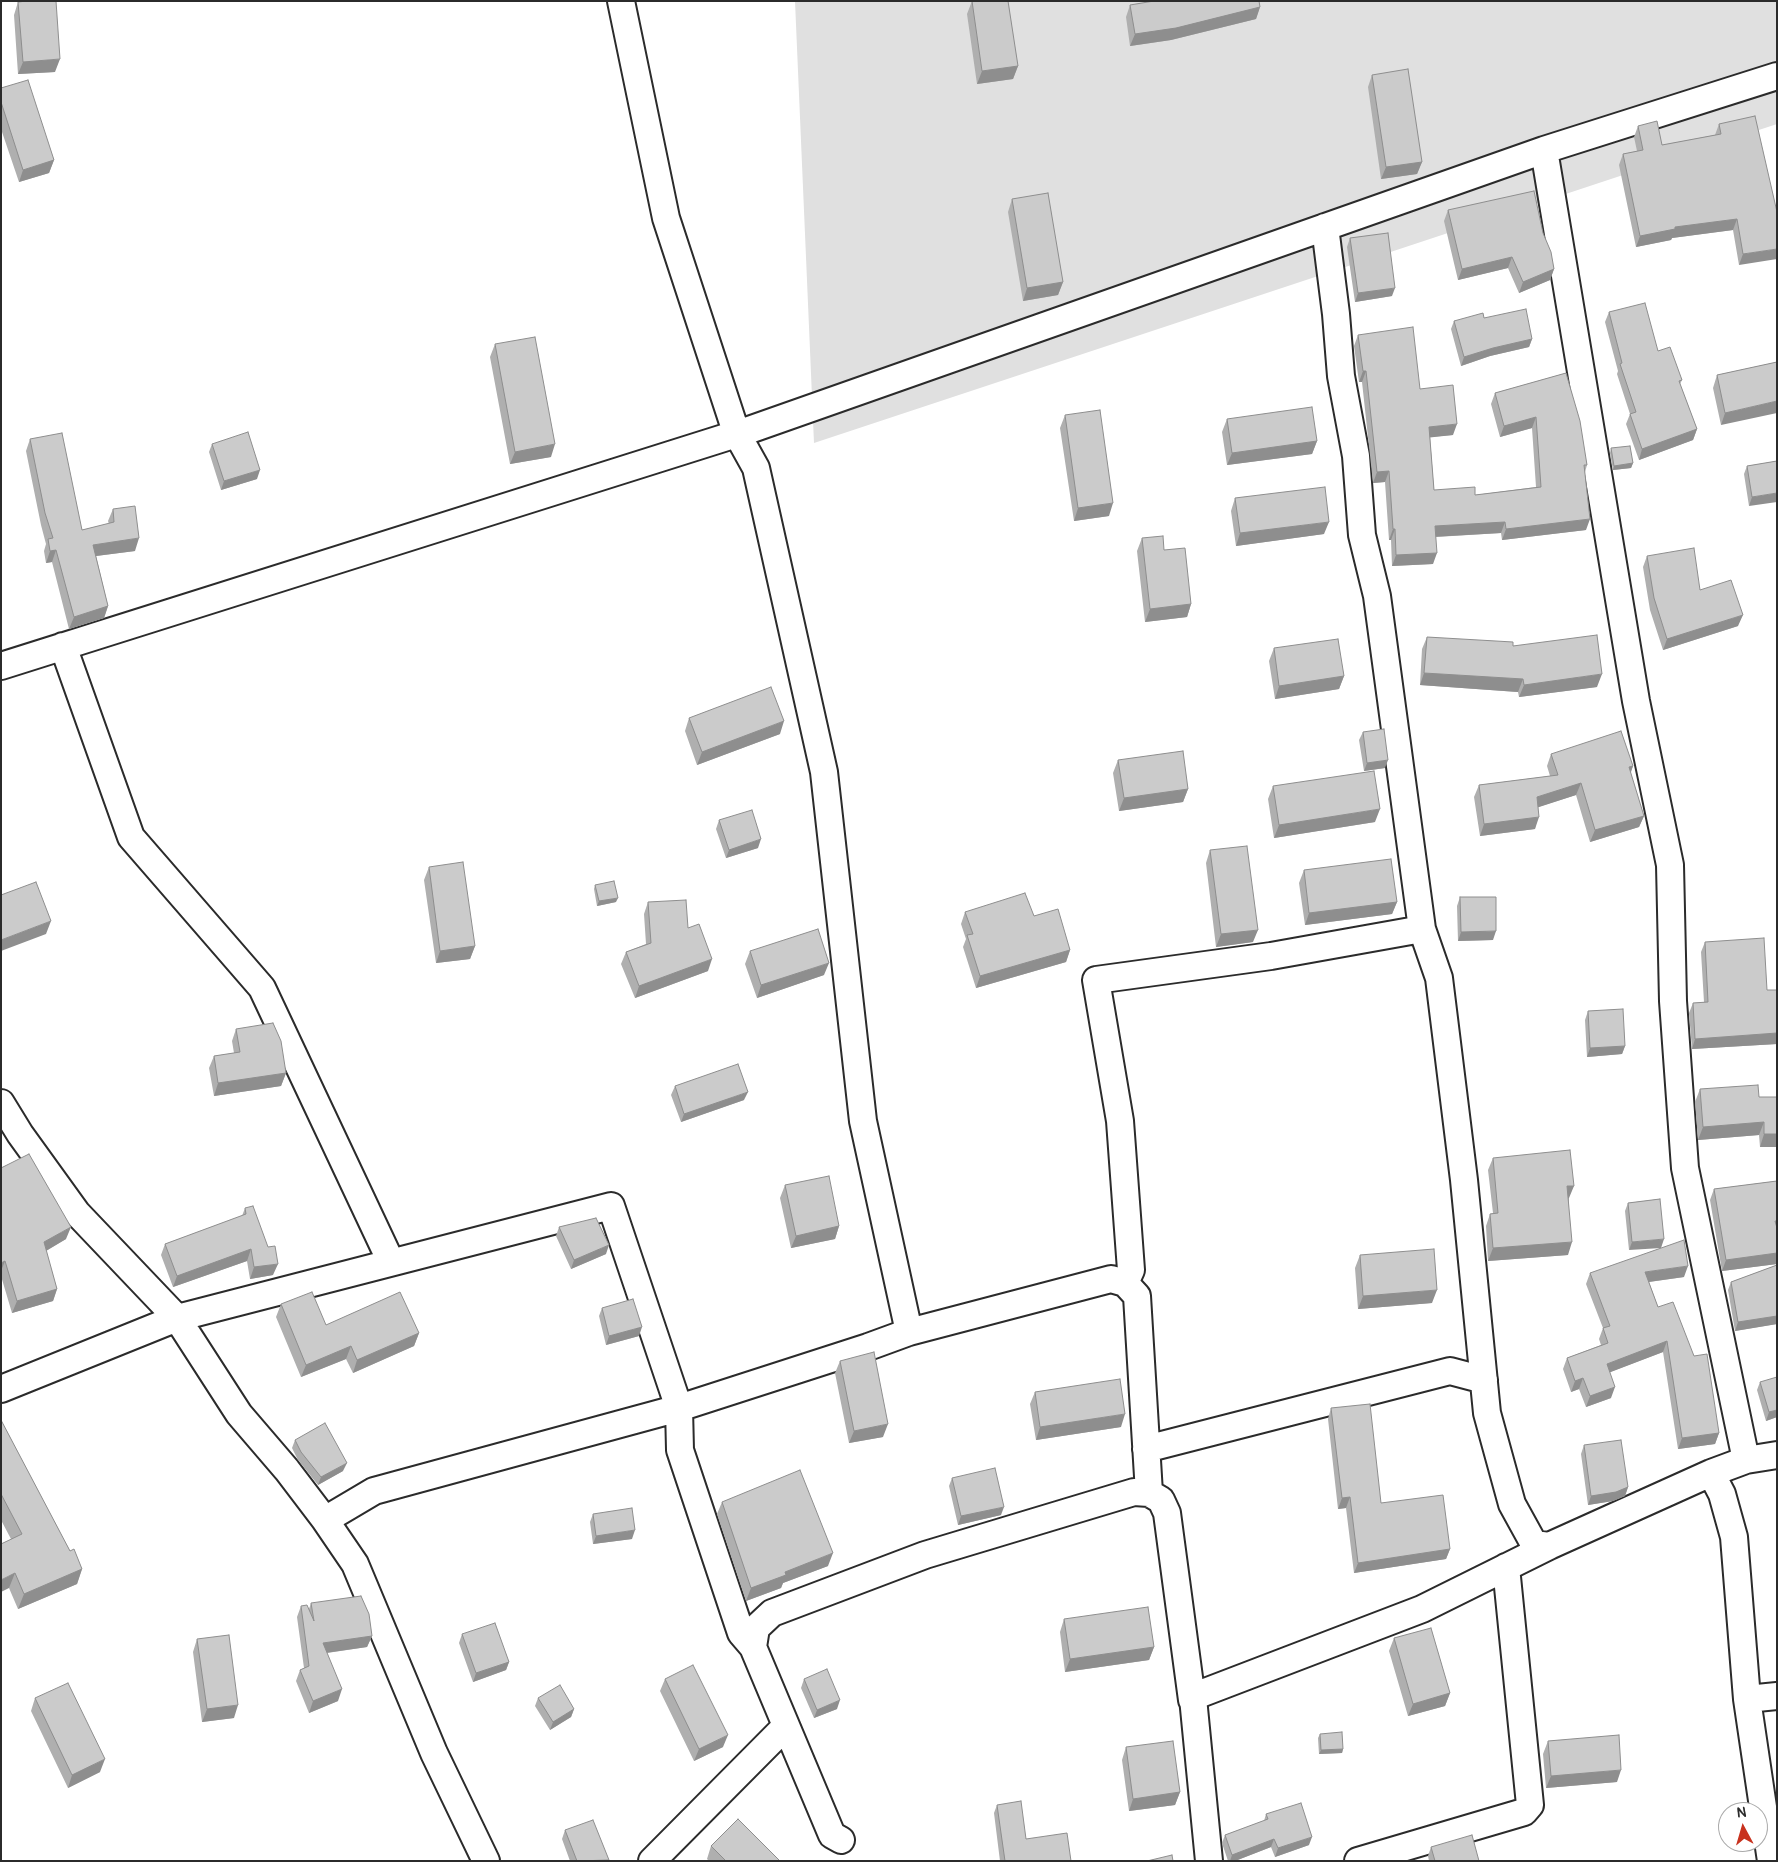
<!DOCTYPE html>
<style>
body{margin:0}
#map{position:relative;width:1778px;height:1862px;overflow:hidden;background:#fff;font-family:Pangolin,sans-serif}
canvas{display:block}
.frame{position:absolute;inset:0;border:2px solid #2b2b2b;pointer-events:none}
.north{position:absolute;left:1718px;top:1802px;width:50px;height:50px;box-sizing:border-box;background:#fff;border:1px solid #aaa;border-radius:50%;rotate:354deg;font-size:14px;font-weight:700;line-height:20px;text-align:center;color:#2b2b2b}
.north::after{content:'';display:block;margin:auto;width:18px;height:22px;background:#c8321e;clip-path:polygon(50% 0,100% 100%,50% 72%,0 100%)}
</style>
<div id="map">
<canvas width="1778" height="1862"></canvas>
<div class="frame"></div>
<div class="north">N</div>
</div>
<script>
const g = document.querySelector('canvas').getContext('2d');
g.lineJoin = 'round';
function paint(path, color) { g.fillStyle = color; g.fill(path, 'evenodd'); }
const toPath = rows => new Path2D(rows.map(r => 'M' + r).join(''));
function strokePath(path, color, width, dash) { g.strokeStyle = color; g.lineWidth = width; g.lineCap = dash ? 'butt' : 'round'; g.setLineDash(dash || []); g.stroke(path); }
paint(toPath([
 [795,1,1777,1,1777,124,814,443]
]), '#e0e0e0');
const minor = toPath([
 [621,1,666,218,736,432,756,468,824,772,863,1121,909,1332],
 [1544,150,1636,701,1670,865,1673,1001,1685,1168,1746,1460],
 [1325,227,1336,314,1341,376,1356,456,1362,535,1377,596,1422,929,1439,978,1464,1180,1487,1413,1512,1504,1534,1544,1549,1546,1711,1473,1746,1460,1777,1455],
 [63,646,131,837,262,988,391,1262],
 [1,666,749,430,1544,150,1777,76],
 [1,1103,20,1134,77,1213,177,1318,239,1414,287,1470,325,1520,355,1564,434,1753,486,1861],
 [1125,1283,1131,1270,1120,1121,1096,980,1271,956,1422,929],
 [1,1389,177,1318,611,1206,679,1408,680,1450,741,1633,753,1647],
 [1146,1449,1450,1371,1484,1380],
 [1711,1473,1722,1494,1734,1537,1747,1699,1771,1861],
 [325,1520,374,1491,679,1408,868,1347,909,1332,1111,1279,1125,1283,1137,1296,1149,1493],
 [1747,1699,1777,1696],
 [841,1840,832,1835,753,1647,756,1628,772,1613,925,1555,1134,1492,1149,1493,1161,1500,1167,1513,1192,1700],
 [652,1861,786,1726],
 [1209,1861,1193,1698,1200,1694,1422,1609,1549,1546],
 [1358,1861,1524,1812,1530,1805,1506,1567]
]);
strokePath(minor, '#2b2b2b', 30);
strokePath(minor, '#fff', 26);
paint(toPath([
 [972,1,1018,66,1013,79,977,84,967,14],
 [18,2,55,72,18,74,14,15],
 [1130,5,1260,7,1256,19,1171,40,1130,46,1126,17],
 [1372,75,1422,162,1417,174,1381,179,1368,87],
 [1,88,54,160,49,173,19,182,1,129],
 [1719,124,1777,212,1739,265,1733,230,1672,238,1671,240,1636,247,1619,165,1623,154,1637,151,1634,137,1638,126,1662,145,1715,135],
 [1012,199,1063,282,1058,295,1023,301,1008,212],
 [1448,210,1554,269,1550,280,1519,293,1508,268,1458,280,1444,221],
 [1350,238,1392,296,1355,302,1347,247],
 [1609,312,1658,351,1682,380,1680,384,1697,429,1693,440,1639,460,1626,424,1630,414,1617,374,1618,371,1605,322],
 [1484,318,1532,339,1529,347,1490,356,1461,366,1451,329,1454,321],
 [1358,335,1420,389,1453,435,1430,437,1434,490,1475,495,1536,487,1532,428,1500,437,1491,404,1495,393,1566,373,1587,465,1585,472,1586,530,1502,540,1501,533,1436,537,1433,564,1392,566,1391,540,1389,540,1385,482,1373,483,1362,382,1359,382,1354,346],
 [495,344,551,457,510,464,490,357],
 [1777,362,1721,425,1713,388,1717,375],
 [1065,415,1109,516,1074,521,1060,428],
 [1227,419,1317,441,1312,454,1227,465,1222,432],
 [30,439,82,530,109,524,108,521,113,509,135,551,96,556,108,606,104,618,69,629,52,562,46,563,44,551,46,544,41,525,26,451],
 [212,444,257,479,221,490,209,452],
 [1611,448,1633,463,1631,468,1613,470,1610,453],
 [1777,461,1749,506,1744,474,1747,466],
 [1235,498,1324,534,1236,546,1231,511],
 [1142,538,1164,550,1191,604,1187,617,1145,622,1137,551],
 [1647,556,1700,590,1738,626,1663,650,1650,610,1643,567],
 [1427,637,1513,646,1597,687,1519,697,1518,692,1420,685,1422,649],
 [1274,648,1344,676,1339,689,1275,699,1269,661],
 [689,718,780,734,697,765,685,731],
 [1363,732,1385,768,1364,771,1359,740],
 [1551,754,1633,766,1630,773,1644,816,1639,827,1590,842,1576,795,1538,807,1535,829,1480,836,1474,797,1479,785,1550,776,1547,766],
 [1118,760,1188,789,1183,802,1119,811,1113,773],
 [1273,786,1375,822,1274,838,1268,799],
 [719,820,758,848,726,858,716,829],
 [1210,850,1253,942,1216,947,1206,863],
 [429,867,475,946,470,959,436,963,424,880],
 [1304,870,1397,902,1392,914,1305,925,1299,883],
 [595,885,616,902,597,906,594,889],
 [1460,897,1493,940,1458,941,1457,906],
 [648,902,688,928,708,971,635,998,621,964,626,952,646,944,644,914],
 [965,912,1034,916,1070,950,1066,962,976,988,963,947,966,939,961,924],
 [1705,942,1767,990,1777,990,1777,1044,1692,1049,1689,1013,1693,1003,1704,1002,1701,952],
 [750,951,824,975,757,998,745,964],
 [1588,1011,1625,1046,1622,1054,1587,1057,1585,1020],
 [236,1029,286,1073,281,1086,214,1096,209,1068,214,1056,234,1053,232,1041],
 [675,1086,744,1100,681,1122,671,1095],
 [1700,1089,1759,1097,1777,1147,1760,1147,1759,1135,1698,1140,1695,1102],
 [1493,1158,1569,1198,1568,1255,1488,1261,1486,1226,1490,1214,1493,1213,1488,1170],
 [1,1168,66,1239,46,1251,57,1289,53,1301,12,1313,1,1276],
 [1777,1181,1777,1264,1722,1271,1710,1200,1714,1189],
 [785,1185,839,1226,835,1239,791,1248,780,1198],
 [1660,1199,1629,1250,1625,1211,1628,1203],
 [245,1208,273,1275,250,1279,247,1261,173,1287,161,1255,165,1244,242,1216],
 [559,1227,606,1254,571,1269,556,1236],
 [1360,1255,1432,1303,1358,1309,1355,1268],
 [1777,1265,1777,1324,1735,1331,1728,1290,1731,1282],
 [1590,1273,1684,1277,1649,1282,1658,1307,1719,1433,1715,1444,1678,1449,1663,1352,1610,1372,1611,1398,1586,1407,1579,1389,1571,1392,1563,1369,1567,1358,1601,1345,1599,1339,1603,1328,1586,1284],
 [281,1304,326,1325,419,1333,414,1346,353,1373,346,1359,301,1377,276,1317],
 [602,1308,639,1336,606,1345,599,1316],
 [840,1361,883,1437,849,1443,835,1373],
 [1760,1382,1777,1417,1766,1421,1757,1390],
 [1035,1392,1121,1427,1036,1440,1030,1404],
 [1331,1408,1381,1503,1450,1549,1446,1559,1354,1573,1346,1508,1338,1509,1328,1419],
 [1,1420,70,1551,82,1569,77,1584,18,1609,9,1588,11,1539,1,1520],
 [295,1440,343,1471,318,1485,298,1460,292,1448],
 [1584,1445,1628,1487,1625,1496,1613,1501,1588,1505,1581,1454],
 [952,1478,1001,1515,958,1525,949,1486],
 [722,1502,828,1566,783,1583,781,1588,746,1601,717,1514],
 [593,1514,632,1539,593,1544,590,1522],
 [311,1603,372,1636,367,1647,327,1653,338,1701,309,1713,296,1681,300,1670,304,1668,297,1617,301,1606,309,1609],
 [1064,1619,1154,1647,1149,1660,1065,1672,1060,1632],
 [462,1634,509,1662,506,1670,473,1682,459,1643],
 [1394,1638,1450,1693,1445,1706,1408,1716,1389,1651],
 [197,1639,234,1718,202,1722,193,1652],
 [665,1679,723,1747,694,1761,660,1691],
 [804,1679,837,1709,814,1718,801,1688],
 [35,1698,100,1772,68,1788,31,1711],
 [538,1698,574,1709,571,1717,550,1730,535,1706],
 [1320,1734,1343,1749,1342,1753,1319,1754,1318,1738],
 [1548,1741,1617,1782,1546,1788,1543,1754],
 [1126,1747,1180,1792,1175,1805,1129,1811,1122,1760],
 [997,1805,1026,1839,1071,1861,1000,1861,994,1813],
 [1266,1814,1309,1845,1275,1857,1271,1847,1235,1861,1228,1861,1222,1843,1225,1835,1264,1821],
 [565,1830,608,1861,570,1861,562,1839],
 [711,1846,780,1861,709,1861,707,1859],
 [1431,1847,1479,1861,1429,1861,1428,1856]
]), '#afafaf');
paint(toPath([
 [1260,7,1256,19,1171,40,1130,46,1135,34],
 [60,59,55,72,18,74,23,62],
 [1018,66,1013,79,977,84,982,71],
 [54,160,49,173,19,182,23,170],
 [1422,162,1417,174,1381,179,1386,167],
 [1737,219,1733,230,1672,238,1671,240,1636,247,1640,236,1675,227],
 [1777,249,1777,259,1739,265,1743,254],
 [1512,257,1508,268,1458,280,1462,269],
 [1554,269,1550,280,1519,293,1523,282],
 [1063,282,1058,295,1023,301,1027,288],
 [1395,288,1392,296,1355,302,1358,293],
 [1532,339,1529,347,1490,356,1461,366,1464,357,1493,348],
 [1363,371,1366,371,1362,382,1359,382],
 [1777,401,1777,413,1721,425,1725,413],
 [1536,417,1532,428,1500,437,1504,426],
 [1457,424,1453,435,1425,438,1429,427],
 [1697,429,1693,440,1639,460,1642,449],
 [1317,441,1312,454,1227,465,1232,453],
 [555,444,551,457,510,464,515,452],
 [1633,463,1631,468,1613,470,1614,466],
 [260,470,257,479,221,490,224,481],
 [1389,471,1385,482,1373,483,1377,472],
 [1777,493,1777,502,1749,506,1752,497],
 [1113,503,1109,516,1074,521,1078,508],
 [1590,519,1586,530,1502,540,1506,529],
 [1329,522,1324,534,1236,546,1240,533],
 [1505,522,1501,533,1431,537,1435,526],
 [1393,529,1395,529,1391,540,1389,540],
 [139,538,135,551,88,557,93,545],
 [56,550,52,562,46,563,50,551],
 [1437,553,1433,564,1392,566,1396,555],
 [1191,604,1187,617,1145,622,1150,609],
 [108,606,104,618,69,629,74,617],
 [1743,615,1738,626,1663,650,1667,639],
 [1424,673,1523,679,1518,692,1420,685],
 [1602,674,1597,687,1519,697,1524,685],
 [1344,676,1339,689,1275,699,1279,686],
 [784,721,780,734,697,765,702,752],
 [1388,760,1385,768,1364,771,1367,763],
 [1633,766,1629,778,1629,767],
 [1581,783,1576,795,1533,809,1537,797],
 [1188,789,1183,802,1119,811,1124,798],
 [1380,809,1375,822,1274,838,1279,825],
 [1644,816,1639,827,1590,842,1595,830],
 [1539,817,1535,829,1480,836,1484,824],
 [761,839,758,848,726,858,729,850],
 [618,898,616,902,597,906,599,901],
 [1397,902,1392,914,1305,925,1309,913],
 [51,921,46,934,1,951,1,940],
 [1258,930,1253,942,1216,947,1221,934],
 [1496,931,1493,940,1458,941,1461,932],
 [475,946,470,959,436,963,440,951],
 [1070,950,1066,962,976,988,980,976],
 [712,959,708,971,635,998,639,986],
 [829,963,824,975,757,998,761,985],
 [1777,1033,1777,1044,1692,1049,1695,1039],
 [1625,1046,1622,1054,1587,1057,1590,1048],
 [286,1073,281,1086,214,1096,218,1083],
 [748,1092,744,1100,681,1122,684,1114],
 [1764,1122,1759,1135,1698,1140,1703,1127],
 [1764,1134,1777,1134,1777,1147,1760,1147],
 [1567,1186,1574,1186,1569,1198,1563,1199],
 [839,1226,835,1239,791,1248,796,1236],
 [71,1227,66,1239,39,1255,44,1242],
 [1664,1239,1661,1248,1629,1250,1632,1242],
 [1572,1242,1568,1255,1488,1261,1493,1248],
 [609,1245,606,1254,571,1269,574,1260],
 [251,1249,247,1261,173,1287,177,1276],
 [1777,1253,1777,1264,1722,1271,1726,1260],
 [5,1261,1,1271,1,1263],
 [278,1264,273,1275,250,1279,254,1267],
 [1688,1266,1684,1277,1641,1283,1645,1272],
 [57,1289,53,1301,12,1313,17,1301],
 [1437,1290,1432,1303,1358,1309,1363,1296],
 [1777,1316,1777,1324,1735,1331,1738,1322],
 [642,1327,639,1336,606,1345,609,1336],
 [419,1333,414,1346,353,1373,357,1360],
 [1667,1341,1663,1352,1603,1375,1607,1364],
 [351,1346,346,1359,301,1377,306,1365],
 [1583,1378,1579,1389,1571,1392,1575,1381],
 [1615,1387,1611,1398,1586,1407,1590,1396],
 [1777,1410,1777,1417,1766,1421,1769,1412],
 [1125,1414,1121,1427,1036,1440,1040,1427],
 [888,1424,883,1437,849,1443,854,1431],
 [1719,1433,1715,1444,1678,1449,1682,1438],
 [347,1463,343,1471,318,1485,321,1477],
 [1628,1487,1625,1496,1613,1501,1588,1505,1591,1496],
 [1350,1497,1346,1508,1338,1509,1342,1498],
 [1004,1507,1001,1515,958,1525,961,1516],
 [635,1530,632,1539,593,1544,596,1536],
 [1450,1549,1446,1559,1354,1573,1358,1563],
 [833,1553,828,1566,783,1583,781,1588,746,1601,751,1588,785,1572],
 [82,1569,77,1584,18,1609,24,1594],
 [15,1573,9,1588,1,1592,1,1580],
 [372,1636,367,1647,318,1654,323,1643],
 [1154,1647,1149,1660,1065,1672,1070,1659],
 [509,1662,506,1670,473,1682,476,1673],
 [342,1689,338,1701,309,1713,313,1701],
 [1450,1693,1445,1706,1408,1716,1413,1704],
 [840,1700,837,1709,814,1718,817,1710],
 [238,1705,234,1718,202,1722,207,1709],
 [574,1709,571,1717,550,1730,553,1722],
 [728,1735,723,1747,694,1761,699,1749],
 [1343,1749,1342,1753,1319,1754,1321,1750],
 [105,1759,100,1772,68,1788,72,1775],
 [1621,1770,1617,1782,1546,1788,1551,1776],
 [1180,1792,1175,1805,1129,1811,1133,1799],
 [1312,1837,1309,1845,1275,1857,1278,1848],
 [1274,1839,1271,1847,1235,1861,1230,1861,1232,1855]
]), '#8e8e8e');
const building = toPath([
 [27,1,56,1,60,59,23,62,18,2,27,1],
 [972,1,1008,1,1018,66,982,71,972,1],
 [1154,1,1259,1,1260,7,1176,28,1135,34,1130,5,1154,1],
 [1408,69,1422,162,1386,167,1372,75,1408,69],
 [28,80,54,160,23,170,1,102,1,88,28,80],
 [1755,116,1777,212,1777,249,1743,254,1737,219,1675,227,1675,229,1640,236,1623,154,1643,150,1638,126,1657,121,1662,145,1721,134,1719,124,1755,116],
 [1534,191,1543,233,1551,252,1554,269,1523,282,1512,257,1462,269,1448,210,1534,191],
 [1048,193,1063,282,1027,288,1012,199,1048,193],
 [1388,233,1395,288,1358,293,1350,238,1388,233],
 [1645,303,1658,351,1670,347,1682,380,1679,381,1697,429,1642,449,1630,414,1636,412,1620,364,1622,363,1609,312,1645,303],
 [1526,309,1532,339,1493,348,1464,357,1454,321,1483,313,1484,318,1526,309],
 [1413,327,1420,389,1453,385,1457,424,1429,427,1434,490,1475,487,1475,495,1541,487,1536,417,1504,426,1495,393,1566,373,1580,421,1587,465,1584,465,1590,519,1506,529,1505,522,1435,526,1437,553,1396,555,1395,529,1393,529,1389,471,1377,472,1366,371,1363,371,1358,335,1413,327],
 [535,337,555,444,515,452,495,344,535,337],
 [1777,362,1777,401,1725,413,1717,375,1777,362],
 [1312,407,1317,441,1232,453,1227,419,1312,407],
 [1100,410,1113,503,1078,508,1065,415,1100,410],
 [248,432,260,470,224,481,212,444,248,432],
 [62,433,82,530,114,522,113,509,135,506,139,538,93,545,108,606,74,617,56,550,50,551,48,539,53,538,45,513,30,439,62,433],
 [1630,446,1633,463,1614,466,1611,448,1630,446],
 [1777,461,1777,493,1752,497,1747,466,1777,461],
 [1325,487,1329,522,1240,533,1235,498,1325,487],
 [1163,536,1164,550,1185,548,1191,604,1150,609,1142,538,1163,536],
 [1694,548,1700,590,1731,580,1743,615,1667,639,1654,598,1647,556,1694,548],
 [1597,635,1602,674,1524,685,1523,679,1424,673,1427,637,1513,642,1513,646,1597,635],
 [1338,639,1344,676,1279,686,1274,648,1338,639],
 [771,687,784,721,702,752,689,718,771,687],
 [1384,729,1388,760,1367,763,1363,732,1384,729],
 [1621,731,1633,766,1629,767,1644,816,1595,830,1581,783,1537,797,1539,817,1484,824,1479,785,1558,775,1551,754,1621,731],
 [1183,751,1188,789,1124,798,1118,760,1183,751],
 [1374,771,1380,809,1279,825,1273,786,1374,771],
 [752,810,761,839,729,850,719,820,752,810],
 [1247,846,1258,930,1221,934,1210,850,1247,846],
 [1391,859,1397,902,1309,913,1304,870,1391,859],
 [463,862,475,946,440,951,429,867,463,862],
 [614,881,618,898,599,901,595,885,614,881],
 [36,882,51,921,1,940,1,895,36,882],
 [1025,893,1034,916,1058,909,1070,950,980,976,967,935,973,934,965,912,1025,893],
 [1460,897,1496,897,1496,931,1461,932,1460,897],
 [686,900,688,928,699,924,712,959,639,986,626,952,651,943,648,902,686,900],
 [818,929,829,963,761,985,750,951,818,929],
 [1764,938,1767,990,1777,990,1777,1033,1695,1039,1693,1003,1708,1002,1705,942,1764,938],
 [1623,1009,1625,1046,1590,1048,1588,1011,1623,1009],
 [273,1023,281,1041,286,1073,218,1083,214,1056,240,1052,236,1029,273,1023],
 [738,1064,748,1092,684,1114,675,1086,738,1064],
 [1758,1085,1759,1097,1777,1097,1777,1134,1764,1134,1764,1122,1703,1127,1700,1089,1758,1085],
 [1570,1150,1574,1186,1567,1186,1572,1242,1493,1248,1490,1214,1498,1213,1493,1158,1570,1150],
 [29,1154,71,1227,44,1242,57,1289,17,1301,5,1261,1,1263,1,1168,29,1154],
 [829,1176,839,1226,796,1236,785,1185,829,1176],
 [1777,1181,1777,1221,1775,1221,1777,1228,1777,1253,1726,1260,1714,1189,1777,1181],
 [1660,1199,1664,1239,1632,1242,1628,1203,1660,1199],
 [253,1206,268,1247,275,1246,278,1264,254,1267,251,1249,177,1276,165,1244,246,1214,245,1208,253,1206],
 [596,1218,609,1245,574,1260,559,1227,596,1218],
 [1684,1240,1688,1266,1645,1272,1658,1307,1673,1302,1694,1356,1707,1354,1719,1433,1682,1438,1667,1341,1607,1364,1615,1387,1590,1396,1583,1378,1575,1381,1567,1358,1608,1343,1603,1328,1610,1326,1590,1273,1684,1240],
 [1434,1249,1437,1290,1363,1296,1360,1255,1434,1249],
 [1777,1265,1777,1316,1738,1322,1731,1282,1777,1265],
 [312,1292,326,1325,400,1292,419,1333,357,1360,351,1346,306,1365,281,1304,312,1292],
 [633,1299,642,1327,609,1336,602,1308,633,1299],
 [874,1352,888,1424,854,1431,840,1361,874,1352],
 [1777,1377,1777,1410,1769,1412,1760,1382,1777,1377],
 [1120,1379,1125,1414,1040,1427,1035,1392,1120,1379],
 [1370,1404,1381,1503,1443,1495,1450,1549,1358,1563,1350,1497,1342,1498,1331,1408,1370,1404],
 [1,1420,70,1551,74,1549,82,1569,24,1594,15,1573,1,1580,1,1544,22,1534,1,1494,1,1420],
 [325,1423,347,1463,321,1477,301,1452,295,1440,325,1423],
 [1621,1440,1628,1487,1616,1492,1591,1496,1584,1445,1621,1440],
 [995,1468,1004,1507,961,1516,952,1478,995,1468],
 [800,1470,833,1553,785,1572,786,1575,751,1588,722,1502,800,1470],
 [632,1508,635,1530,596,1536,593,1514,632,1508],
 [361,1596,369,1614,372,1636,323,1643,342,1689,313,1701,300,1670,309,1666,301,1606,307,1605,314,1621,311,1603,361,1596],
 [1148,1607,1154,1647,1070,1659,1064,1619,1148,1607],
 [495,1623,509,1662,476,1673,462,1634,495,1623],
 [1431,1628,1450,1693,1413,1704,1394,1638,1431,1628],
 [229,1635,238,1705,207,1709,197,1639,229,1635],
 [693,1665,728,1735,699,1749,665,1679,693,1665],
 [827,1669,840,1700,817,1710,804,1679,827,1669],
 [68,1683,105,1759,72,1775,35,1698,68,1683],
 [560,1685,574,1709,553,1722,538,1698,560,1685],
 [1342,1732,1343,1749,1321,1750,1320,1734,1342,1732],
 [1619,1735,1621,1770,1551,1776,1548,1741,1619,1735],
 [1173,1741,1180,1792,1133,1799,1126,1747,1173,1741],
 [1021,1801,1026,1839,1067,1833,1071,1861,1005,1861,997,1805,1021,1801],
 [1301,1803,1312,1837,1278,1848,1274,1839,1232,1855,1225,1835,1268,1819,1266,1814,1301,1803],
 [738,1819,780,1861,726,1861,711,1846,738,1819],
 [593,1820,609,1860,577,1861,565,1830,593,1820],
 [1472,1835,1479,1861,1435,1861,1431,1847,1472,1835],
 [1172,1855,1173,1861,1147,1861,1172,1855]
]);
paint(building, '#cbcbcb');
strokePath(building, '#8e8e8e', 1);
</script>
